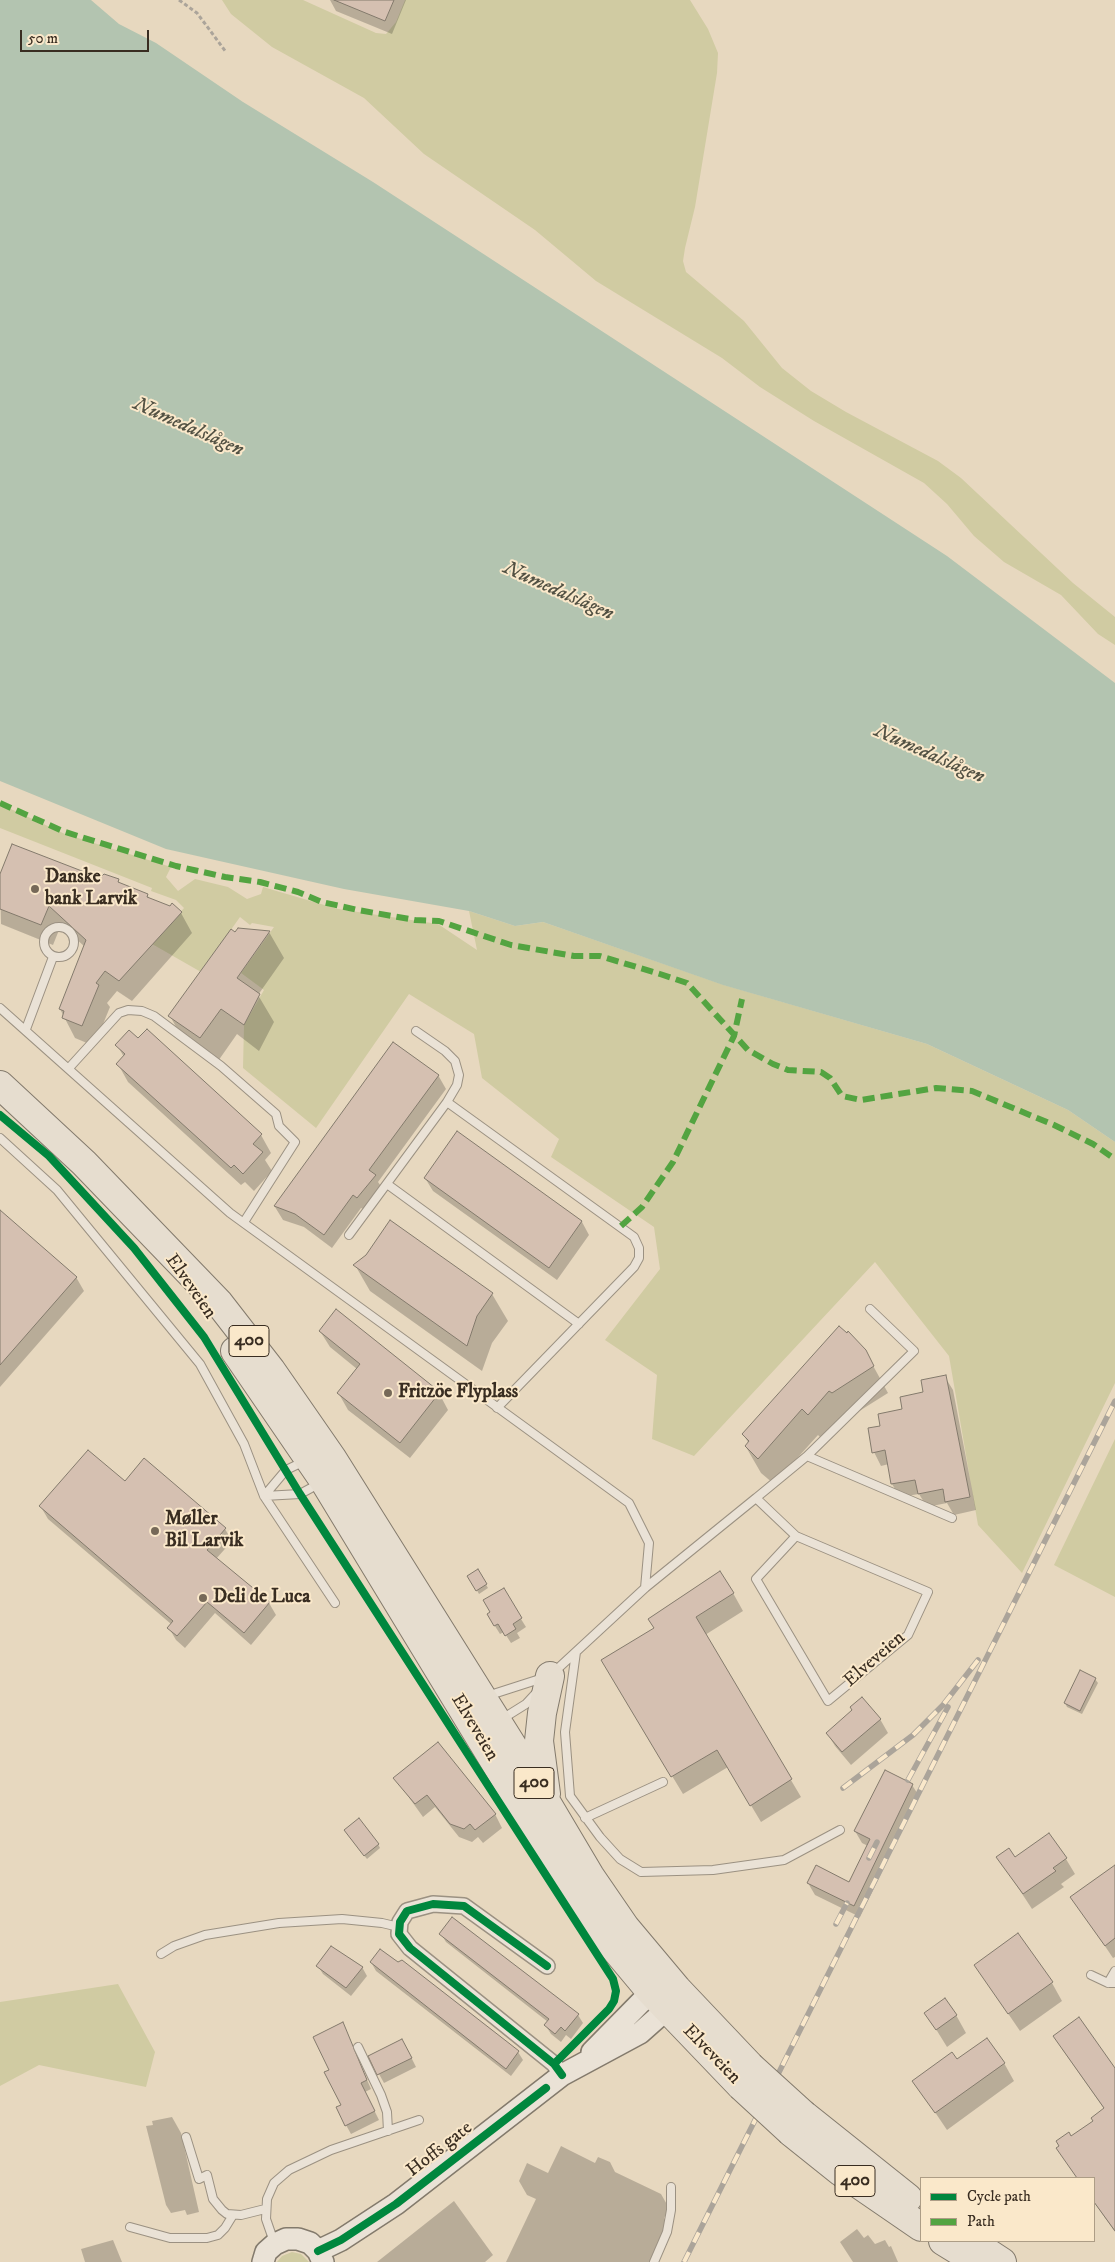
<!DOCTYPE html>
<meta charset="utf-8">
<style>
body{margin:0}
#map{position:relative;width:1115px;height:2262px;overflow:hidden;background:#e7d8bf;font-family:"IM FELL DW Pica",serif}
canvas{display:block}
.legend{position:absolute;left:920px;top:2177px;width:175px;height:65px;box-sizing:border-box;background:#fae8ca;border:1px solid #ad9d86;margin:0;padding:6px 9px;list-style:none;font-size:15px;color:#392d21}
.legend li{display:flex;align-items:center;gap:10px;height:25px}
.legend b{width:25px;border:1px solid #ad9d86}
.scale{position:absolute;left:20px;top:30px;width:129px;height:22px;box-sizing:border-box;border:2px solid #392d21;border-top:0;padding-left:6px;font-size:15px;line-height:18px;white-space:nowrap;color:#392d21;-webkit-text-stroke:4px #fae8ca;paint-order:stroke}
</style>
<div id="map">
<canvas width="1115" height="2262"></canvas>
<ul class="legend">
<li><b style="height:6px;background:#00873e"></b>Cycle path</li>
<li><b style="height:6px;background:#53a441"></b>Path</li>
</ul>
<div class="scale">50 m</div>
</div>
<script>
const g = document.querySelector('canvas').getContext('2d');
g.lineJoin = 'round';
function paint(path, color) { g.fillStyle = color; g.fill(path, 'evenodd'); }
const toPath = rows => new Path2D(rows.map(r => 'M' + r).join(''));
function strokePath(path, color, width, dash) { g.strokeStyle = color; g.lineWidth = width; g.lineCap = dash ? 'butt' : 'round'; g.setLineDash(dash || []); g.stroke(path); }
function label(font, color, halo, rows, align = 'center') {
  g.font = font + ' "IM FELL DW Pica",serif'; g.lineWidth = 4; g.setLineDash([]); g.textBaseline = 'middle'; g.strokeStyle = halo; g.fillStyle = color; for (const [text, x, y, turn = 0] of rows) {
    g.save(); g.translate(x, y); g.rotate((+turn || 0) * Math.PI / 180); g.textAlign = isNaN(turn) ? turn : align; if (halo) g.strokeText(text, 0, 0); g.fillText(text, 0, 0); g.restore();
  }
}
paint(toPath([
 [222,0,303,0,376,33,386,34,396,22,405,0,690,0,708,29,718,53,717,73,695,207,685,248,683,261,686,272,744,321,782,368,811,391,846,412,938,461,961,478,1073,583,1115,617,1115,645,1098,634,1061,595,1004,562,974,536,947,504,924,483,814,421,760,387,722,358,596,281,535,230,424,154,364,98,272,47,231,14],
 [0,804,65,834,171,867,166,877,178,891,195,879,228,887,247,899,261,894,263,887,338,909,438,924,477,950,469,911,515,926,543,922,724,985,927,1044,1068,1110,1115,1142,1115,1383,1022,1573,978,1525,949,1356,875,1262,694,1456,652,1439,657,1375,605,1340,660,1269,654,1227,551,1157,559,1139,482,1078,474,1034,409,994,316,1128,243,1068,244,1025,264,990,241,973,274,927,252,923,250,925,240,917,201,972,152,944,184,908,176,900,151,891,152,888,0,828],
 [1115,1439,1115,1597,1054,1565],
 [118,1984,155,2052,146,2087,39,2065,0,2086,0,2002],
 [292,2252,301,2254,309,2262,277,2262,282,2256]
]), '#d0cba2');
paint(toPath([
 [0,0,91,0,119,24,156,43,243,102,373,182,947,556,1115,683,1115,1142,1068,1110,927,1044,723,985,543,922,515,926,469,911,344,889,166,849,0,781]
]), '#b3c4b0');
paint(toPath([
 [330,0,406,0,392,34,336,11],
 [0,877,118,880,120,884,147,895,150,899,181,913,192,933,132,1001,117,991,107,1003,110,1007,94,1046,75,1038,60,1009,85,947,61,925,53,945,1,924],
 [238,929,269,932,284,958,258,995,274,1022,259,1051,237,1034,216,1064,185,1043,170,1016],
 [393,1043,438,1075,446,1089,378,1182,383,1189,365,1210,361,1208,332,1248,304,1227,283,1220,275,1207],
 [117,1045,261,1135,271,1153,265,1160,272,1171,254,1191,245,1182,241,1185,128,1082,118,1064,124,1057],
 [425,1178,582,1222,589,1235,557,1280,433,1191],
 [0,1211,76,1277,84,1291,0,1387],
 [391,1222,492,1294,508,1321,492,1343,482,1371,370,1291,355,1265,367,1256],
 [320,1331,439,1393,448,1410,410,1458,348,1410,339,1394,357,1369,330,1347],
 [865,1351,888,1393,837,1425,824,1441,818,1435,774,1484,761,1473,746,1447,749,1444,743,1434],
 [945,1377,953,1390,976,1510,954,1515,947,1503,927,1507,919,1494,900,1497,892,1484,889,1464,881,1466,874,1452,882,1427],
 [125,1483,225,1529,232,1541,216,1559,269,1603,276,1615,251,1645,215,1613,185,1648,176,1640,169,1628,171,1624,48,1519,41,1507],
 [478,1571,488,1588,479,1594,469,1576],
 [733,1593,743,1611,705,1635,801,1797,761,1822,728,1767,683,1794,602,1660],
 [488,1615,521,1619,526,1627,517,1633,520,1638,511,1643,504,1632,500,1634],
 [1080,1672,1095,1679,1098,1683,1082,1714,1067,1707,1065,1703],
 [853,1711,880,1719,888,1733,851,1765,835,1746,827,1733],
 [395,1778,495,1814,502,1828,483,1843,478,1837,472,1842,459,1837,435,1807,423,1817],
 [912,1785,919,1796,860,1917,815,1895,808,1883,850,1883,868,1846,862,1843,855,1831],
 [345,1831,378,1844,380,1848,367,1859],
 [998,1857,1066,1859,1075,1874,1061,1884,1064,1887,1032,1909],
 [1115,1867,1115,1957,1113,1958,1072,1897],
 [441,1934,578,2015,583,2023,571,2039,566,2035,561,2042,551,2034,546,2026,548,2022,446,1942],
 [350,1958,362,1967,367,1976,351,1996,323,1974,318,1966,349,1961],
 [371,1962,518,2052,523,2060,511,2076,376,1971],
 [975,1965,1052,1983,1062,2001,1020,2031],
 [926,2013,956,2015,966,2033,947,2047],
 [343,2024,371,2089,365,2092,379,2120,351,2134,346,2125,343,2105,331,2070],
 [407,2049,416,2067,384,2083,379,2074],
 [1062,2049,1115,2070,1115,2232,1094,2202,1094,2178,1077,2178,1058,2149,1094,2121,1105,2110],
 [956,2061,1004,2063,1014,2081,947,2130,914,2081],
 [172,2117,181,2133,199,2212,187,2215,185,2210,171,2213,166,2205,146,2126,153,2125,152,2121],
 [561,2146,595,2163,598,2157,610,2162,615,2172,661,2194,669,2208,664,2218,671,2230,655,2262,506,2262,536,2199,527,2195,519,2181,527,2163,548,2173],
 [454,2201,493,2255,485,2262,377,2262],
 [857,2229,864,2238,868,2235,875,2244,885,2240,889,2247,891,2246,898,2262,853,2262,840,2242],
 [113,2240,122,2262,85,2262,81,2249]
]), '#0003');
const building = toPath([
 [334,0,394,0,385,21,334,0],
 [12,844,100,878,104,874,119,879,118,882,148,894,147,897,170,906,172,903,182,912,119,981,105,971,96,983,99,985,82,1026,62,1018,64,1011,59,1009,86,940,49,906,41,925,0,909,0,874,12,844],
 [238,928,270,931,237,978,260,994,244,1025,221,1009,200,1038,168,1016,231,929,235,932,238,928],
 [147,1029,262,1134,253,1144,263,1152,243,1174,234,1165,231,1168,116,1064,125,1054,115,1045,129,1030,138,1038,147,1029],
 [393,1042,439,1075,369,1170,376,1175,357,1198,353,1195,324,1235,295,1214,274,1206,393,1042],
 [457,1131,582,1221,549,1268,424,1178,457,1131],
 [0,1210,77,1277,0,1365,0,1210],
 [390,1220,493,1293,477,1316,467,1346,353,1265,366,1255,390,1220],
 [336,1309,440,1392,400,1443,337,1393,360,1364,319,1331,336,1309],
 [839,1326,847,1333,848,1331,866,1350,874,1366,832,1393,829,1391,808,1415,802,1409,758,1459,745,1446,749,1441,742,1434,839,1326],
 [946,1375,970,1497,945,1502,943,1489,918,1494,915,1480,891,1484,885,1450,872,1453,868,1428,880,1426,878,1414,902,1409,900,1397,923,1392,921,1380,946,1375],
 [88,1450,125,1481,144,1458,226,1528,207,1550,270,1602,244,1633,207,1602,177,1636,167,1628,173,1621,39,1506,88,1450],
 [478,1569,487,1584,476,1591,467,1576,478,1569],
 [720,1571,734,1593,696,1617,792,1779,750,1806,717,1750,671,1777,601,1660,654,1628,648,1619,720,1571],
 [504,1588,522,1618,513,1624,516,1629,505,1636,498,1624,494,1626,487,1614,490,1612,483,1600,504,1588],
 [1080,1670,1096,1678,1080,1711,1064,1703,1080,1670],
 [862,1697,881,1719,842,1752,826,1733,852,1710,850,1707,862,1697],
 [438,1742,496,1814,475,1830,470,1824,464,1829,450,1824,427,1795,415,1804,393,1778,438,1742],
 [885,1770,913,1784,854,1906,807,1883,816,1865,849,1882,870,1839,854,1831,885,1770],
 [359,1818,379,1844,364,1856,344,1830,359,1818],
 [1049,1833,1067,1858,1053,1868,1056,1871,1023,1894,996,1857,1009,1848,1015,1857,1049,1833],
 [1115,1865,1115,1938,1105,1946,1070,1897,1115,1865],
 [452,1917,579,2014,565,2031,561,2027,555,2034,544,2025,549,2019,439,1934,452,1917],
 [1018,1933,1053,1982,1008,2014,974,1965,1018,1933],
 [331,1946,363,1967,346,1988,316,1966,331,1946],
 [380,1949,398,1962,402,1960,519,2051,506,2069,370,1962,380,1949],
 [945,1998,957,2015,936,2030,924,2013,945,1998],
 [1079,2017,1115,2068,1115,2231,1094,2202,1094,2178,1077,2178,1056,2148,1059,2146,1056,2141,1069,2132,1071,2136,1093,2121,1091,2118,1104,2108,1053,2036,1079,2017],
 [343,2022,367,2080,361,2083,375,2111,345,2126,336,2107,341,2105,324,2072,329,2070,313,2037,343,2022],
 [987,2038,1005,2063,935,2113,912,2081,952,2052,957,2059,987,2038],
 [402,2039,412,2058,377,2075,368,2056,402,2039]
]);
paint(building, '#d5c0b1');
strokePath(building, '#837a6c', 1);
const lane = toPath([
 '44 942a15 15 0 1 1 30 0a15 15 0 1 1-30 0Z',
 [0,1008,230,1213,629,1503,649,1543,645,1588],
 [26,1029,53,957],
 [416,1031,445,1051,455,1061,459,1075,457,1085,447,1102],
 [69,1068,119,1013,128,1010,142,1011,154,1016,221,1066,276,1114,279,1126,295,1142,244,1222],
 [0,1138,57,1190,200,1364,244,1444,264,1496,335,1603],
 [387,1184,579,1324],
 [349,1235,447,1102,634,1237,639,1248,639,1258,634,1267,497,1408],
 [807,1456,914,1351,870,1309],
 [332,1458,324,1481,300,1494,264,1496,286,1470,309,1459,332,1458],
 [756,1498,807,1456,952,1518],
 [796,1536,928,1592,908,1635,828,1701,756,1579,796,1536],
 [576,1652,565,1732,570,1796,600,1837,620,1859,641,1872,713,1870,784,1860,840,1830],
 [553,1673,645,1588,756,1498,796,1536],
 [487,1696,543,1678],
 [502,1719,526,1704,538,1691],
 [585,1818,663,1782],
 [161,1954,174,1946,205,1935,279,1923,342,1919,382,1923,399,1927],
 [1091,1975,1108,1983,1115,1983],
 [1108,1983,1115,1971],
 [358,2047,381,2095,387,2112,388,2131],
 [186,2137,199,2179,207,2175,213,2199,222,2210,227,2214,241,2215,265,2209],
 [130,2227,170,2238,207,2238,218,2235,225,2228,233,2215],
 [274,2242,266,2219,267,2199,274,2183,289,2170,331,2150,419,2120],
 [654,2262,667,2232,671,2210,671,2187]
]);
const street = toPath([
 [547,1966,464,1906,433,1904,407,1911,400,1922,399,1934,410,1948,554,2064,562,2075]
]);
const secondary = toPath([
 [592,2052,651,1992,666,1990],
 [318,2251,341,2240,396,2204,562,2075,640,2033,667,2009,673,1996],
 [263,2262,266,2252,275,2244,286,2239,298,2239,310,2243,318,2251,323,2262]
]);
const highway = toPath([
 [0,1085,84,1163,219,1303,271,1370,332,1458,520,1758,590,1876,625,1927,677,1989,750,2066],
 [235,1351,324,1481,564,1876,605,1937,651,1992,741,2086],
 [546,1794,539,1741,542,1713,550,1676],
 [804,2115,908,2198],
 [791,2132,841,2172,921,2227],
 [943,2241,977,2262],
 [970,2241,1002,2262]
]);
strokePath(lane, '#9b9182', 10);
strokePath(street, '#9b9182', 18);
strokePath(secondary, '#837a6c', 24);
strokePath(highway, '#837a6c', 30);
strokePath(toPath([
 [179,0,197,13,226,52]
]), '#aba49a', 3, [4, 2.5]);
strokePath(lane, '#eae2d6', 8);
strokePath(street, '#eae2d6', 15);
strokePath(secondary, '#eae2d6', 21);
strokePath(highway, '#e6ddcf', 28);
const rail = toPath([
 [908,1780,948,1707],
 [843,1788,913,1735,943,1705,978,1660],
 [869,1858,877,1842],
 [836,1924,847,1903],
 [684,2262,1115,1401]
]);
strokePath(rail, '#aba49a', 5.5);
strokePath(rail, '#fae8ca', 4, [11]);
const highwayBridge = toPath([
 [750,2066,804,2115],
 [741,2086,791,2132]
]);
strokePath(highwayBridge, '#837a6c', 30, []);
strokePath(highwayBridge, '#e6ddcf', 28);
strokePath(toPath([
 [0,803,65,832,176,866,225,877,260,882,298,892,322,902,358,910,415,920,439,921,511,945,574,956,600,956,660,974,687,983,748,1050,773,1064,788,1070,821,1072,830,1078,842,1096,861,1100,936,1088,972,1091,1054,1125,1093,1144,1115,1159],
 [621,1226,642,1207,673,1162,734,1036,742,999]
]), '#53a441', 6, [12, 6]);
strokePath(toPath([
 [0,1115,49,1156,134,1248,204,1337,300,1494,613,1979,616,1991,614,2001,609,2009,554,2064],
 [547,1966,464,1906,433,1904,407,1911,400,1922,399,1934,410,1948,554,2064,562,2075],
 [318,2251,341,2240,396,2204,546,2088]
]), '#00873e', 8);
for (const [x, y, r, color] of [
 [35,889,5,"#766958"],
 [388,1393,5,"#766958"],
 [155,1531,5,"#766958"],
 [203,1598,5,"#766958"]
]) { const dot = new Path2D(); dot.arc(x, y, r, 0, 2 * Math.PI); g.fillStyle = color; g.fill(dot); strokePath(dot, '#fae8ca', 2); }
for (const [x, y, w] of [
 [249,1341,40],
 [534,1783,40],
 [855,2181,40]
]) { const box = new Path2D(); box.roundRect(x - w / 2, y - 15.5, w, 31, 4); g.fillStyle = '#fae8ca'; g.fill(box); strokePath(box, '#392d21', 1); }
label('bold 18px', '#392d21', null, [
 ["400",249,1341],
 ["400",534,1783],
 ["400",855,2181]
]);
label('bold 19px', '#392d21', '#fae8ca', [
 ["Danske",45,878],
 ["bank Larvik",45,900],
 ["Fritzöe Flyplass",398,1393],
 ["Møller",165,1520],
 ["Bil Larvik",165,1542],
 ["Deli de Luca",213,1598]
], 'left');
label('19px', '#392d21', '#fae8ca', [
 ["Elveveien",190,1287,55],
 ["Elveveien",875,1660,-41],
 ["Elveveien",474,1728,59],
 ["Elveveien",711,2055,46],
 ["Hoffs gate",440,2150,-38]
]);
label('italic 20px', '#525143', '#fae8ca', [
 ["Numedalslågen",188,428,24],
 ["Numedalslågen",558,592,24],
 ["Numedalslågen",929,755,24]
]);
</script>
